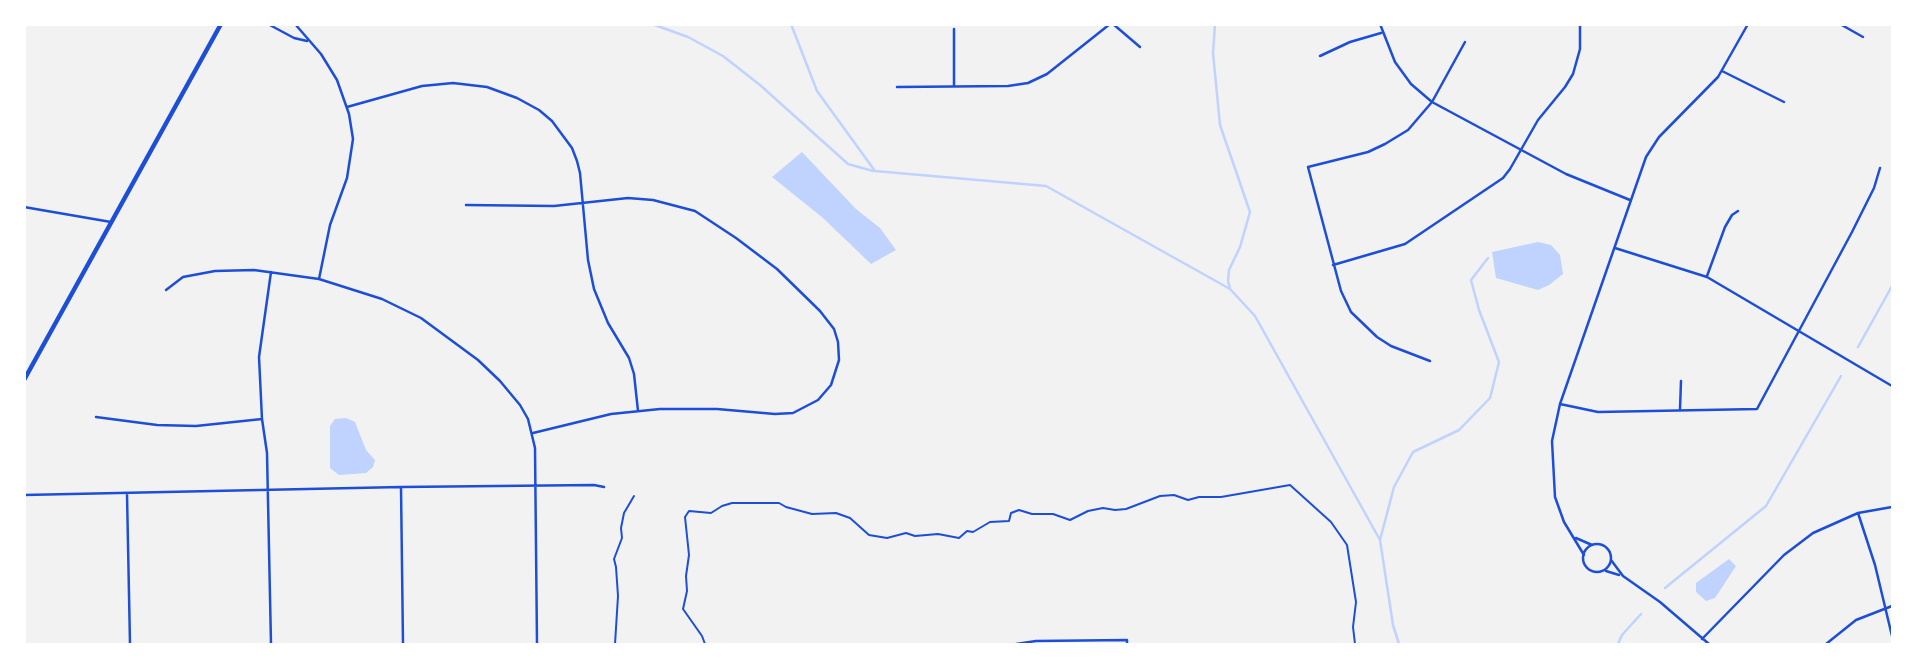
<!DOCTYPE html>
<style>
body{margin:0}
#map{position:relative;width:1917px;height:669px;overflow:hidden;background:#f2f2f2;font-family:Figtree,sans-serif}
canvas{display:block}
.frame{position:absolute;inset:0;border:26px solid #fff;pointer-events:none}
</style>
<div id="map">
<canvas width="1917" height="669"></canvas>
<div class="frame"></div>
</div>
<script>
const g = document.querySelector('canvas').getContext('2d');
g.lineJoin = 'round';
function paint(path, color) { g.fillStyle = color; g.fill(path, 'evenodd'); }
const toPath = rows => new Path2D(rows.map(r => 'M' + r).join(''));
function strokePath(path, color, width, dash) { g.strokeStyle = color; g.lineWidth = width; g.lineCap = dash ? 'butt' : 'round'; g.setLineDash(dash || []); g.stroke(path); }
paint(toPath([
 [802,152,856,209,880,228,896,250,871,264,823,218,772,177],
 [1538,242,1551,245,1560,255,1563,274,1549,285,1538,290,1496,278,1492,252],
 [346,418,355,422,366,450,375,460,373,467,366,473,339,475,330,468,330,426,335,419],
 [1729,559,1736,566,1715,598,1706,601,1696,592,1696,583]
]), '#bfd3fe');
strokePath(toPath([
 [652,24,688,37,723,56,760,85,848,164,873,171],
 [791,24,817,91,875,171,1046,186,1230,289,1255,316,1380,540,1393,625,1399,644],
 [1215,24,1213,53,1220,125,1250,212,1240,247,1229,270,1228,281,1230,288],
 [1858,347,1892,286],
 [1380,540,1394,487,1413,452,1459,430,1490,398,1499,362,1479,310,1471,280,1488,258],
 [1665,588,1766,506,1841,376],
 [1618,644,1622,635,1641,614]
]), '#bfd3fe', 2.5);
strokePath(toPath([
 [615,644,618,596,616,567,614,559,622,538,621,528,624,513,634,496],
 [705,644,702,636,683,609,687,591,686,576,689,555,685,517,689,511,711,513,722,506,732,503,779,503,786,507,812,514,836,513,850,518,869,535,887,538,906,533,915,536,938,534,959,538,967,531,973,532,990,522,1009,521,1011,513,1019,510,1032,514,1053,514,1070,520,1088,511,1103,508,1115,510,1126,509,1160,496,1174,495,1188,500,1199,497,1221,497,1290,485,1331,522,1347,545,1356,602,1353,627,1355,644]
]), '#1d4ed8', 2);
strokePath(toPath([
 [268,24,294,38,307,41],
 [295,24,321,54,337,80,349,114,353,139,347,178,330,225,319,279],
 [1113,24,1140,47],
 [1380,24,1395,62,1411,84,1432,102,1566,174,1630,200],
 [1840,24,1863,37],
 [954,29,954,85],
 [1320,56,1350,42,1381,33],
 [1722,71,1784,102],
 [897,87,1008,86,1028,83,1047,74,1110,24],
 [347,107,422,86,453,83,487,87,517,98,539,110,552,121,572,148,577,161,580,173,588,260,594,289,608,323,629,358,634,374,638,411],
 [466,205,554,206,628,198,653,200,695,211,736,238,777,269,820,311,834,329,838,342,839,360,831,385,818,400,793,413,775,414,717,409,660,409,611,414,533,433],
 [24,207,111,222],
 [1615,248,1707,277,1892,386],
 [1333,265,1405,244,1503,178,1510,169,1538,120,1565,87,1573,74,1580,49,1580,24],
 [1707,276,1725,227,1732,215,1738,211],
 [166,290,183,277,215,271,254,270,319,279,382,299,421,318,478,360,500,381,520,405,528,419,535,448,537,644],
 [1430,361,1391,346,1377,337,1351,312,1341,291,1308,167,1368,152,1385,144,1408,130,1432,102,1465,42],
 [1560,404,1598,412,1757,409,1852,232,1874,188,1880,168],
 [1680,409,1681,381],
 [96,417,157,425,196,426,262,419],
 [401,487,403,644],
 [127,494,130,644],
 [24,495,401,487,594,485,604,487],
 [1858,513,1875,565,1892,636],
 [1576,538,1592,545],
 '1583 558a14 14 0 1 1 28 0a14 14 0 1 1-28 0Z',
 [1584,555,1564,522,1555,497,1552,441,1560,404,1646,157,1659,137,1718,77,1748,24],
 [1611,560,1623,576,1660,602,1709,644],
 [1606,571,1619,575],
 [1702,639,1784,555,1813,533,1858,513,1892,507],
 [271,644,267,453,262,419,259,357,271,272],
 [1016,644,1036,641,1127,640,1127,644],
 [1826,644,1856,620,1892,606]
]), '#1d4ed8', 2.5);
strokePath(toPath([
 [24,380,221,24]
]), '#1d4ed8', 4.5);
</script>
